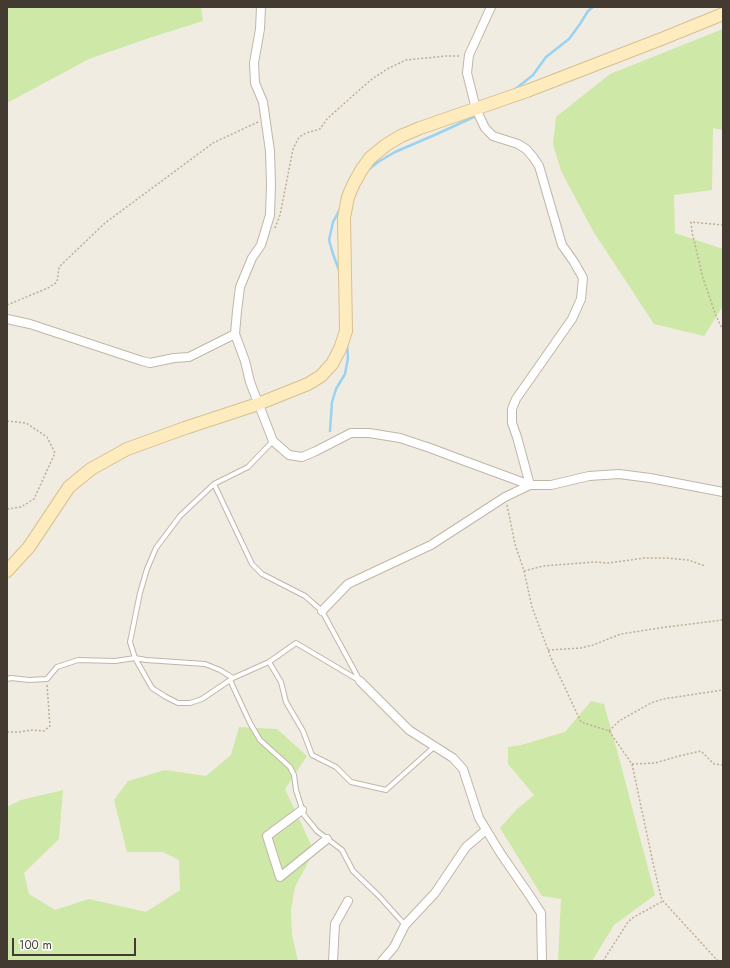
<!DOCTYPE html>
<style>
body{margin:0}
#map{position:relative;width:730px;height:968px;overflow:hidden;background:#f1ece1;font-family:Jost,sans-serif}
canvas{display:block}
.frame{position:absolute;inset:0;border:8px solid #433b32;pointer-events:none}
.scale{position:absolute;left:12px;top:938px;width:124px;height:18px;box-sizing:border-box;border:2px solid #433b32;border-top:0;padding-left:5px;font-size:12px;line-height:14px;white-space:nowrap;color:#433b32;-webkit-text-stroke:3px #fff;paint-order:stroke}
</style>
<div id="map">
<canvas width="730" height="968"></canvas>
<div class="frame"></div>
<div class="scale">100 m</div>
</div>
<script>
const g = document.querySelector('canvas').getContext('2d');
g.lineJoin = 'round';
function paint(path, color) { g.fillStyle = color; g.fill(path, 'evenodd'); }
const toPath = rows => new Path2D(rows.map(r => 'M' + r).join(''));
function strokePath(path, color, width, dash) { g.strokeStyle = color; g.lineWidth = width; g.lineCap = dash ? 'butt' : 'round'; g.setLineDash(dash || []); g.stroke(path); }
paint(toPath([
 [7,7,201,7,203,21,149,38,89,59,7,103],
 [723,29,723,130,713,128,712,190,674,195,675,233,723,249,723,306,704,336,654,324,593,231,561,171,553,144,556,117,610,74],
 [591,701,604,704,621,765,655,895,614,925,592,961,558,961,561,899,542,896,500,828,516,810,534,795,508,764,508,747,521,745,565,732],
 [239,727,277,729,307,756,285,789,314,851,295,887,291,910,292,935,298,961,7,961,7,807,21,800,63,790,59,839,24,873,29,894,55,910,89,899,146,912,180,890,179,860,163,852,127,852,114,800,128,781,165,770,206,776,231,755]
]), '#cee8a8');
strokePath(toPath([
 [513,91,533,75,546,57,569,39,580,24,588,11,593,7],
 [368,170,378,162,395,152,437,134,478,115],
 [340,273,333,254,329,240,333,222,340,209],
 [330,431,332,402,336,389,345,374,348,358,347,345]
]), '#9ad2f2', 2.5);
const lane = toPath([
 [214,484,252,564,262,574,305,596,322,611,360,681],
 [269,662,281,682,286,702,303,731,312,755,336,767,351,782,386,790,434,747],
 [233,678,202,699,190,703,178,703,166,697,152,688,135,658,130,642,140,593,147,569,156,548,180,516,214,484,248,467,273,441],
 [7,679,11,678,29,680,47,679,57,667,78,660,115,661,135,658,146,660,205,664,220,670,233,678,269,662,296,643,360,681],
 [230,680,250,723,260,740,290,767,294,775,296,790,304,815,317,831,342,850,353,871,379,896,405,925]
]);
const street = toPath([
 [261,7,260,29,254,63,255,83,263,102,270,151,271,185,270,215,261,245,252,258,240,287,237,311,235,334,245,361,250,382,273,441,289,455,302,457,316,451,351,433,369,433,400,438,430,448,462,460,530,485,551,485,589,476,619,474,650,478,723,492],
 [491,7,469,55,467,73,476,109,485,128,493,136,518,144,526,149,533,157,539,166,562,245,574,262,583,278,581,299,572,319,516,399,512,409,512,423,517,437,530,485],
 [7,319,30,324,142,361,150,363,174,358,189,357,235,334],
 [322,611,348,584,431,545,505,497,530,485],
 [360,681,409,730,453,758,463,769,479,818,501,854,530,896,541,913,542,961],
 [302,810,267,836,280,877,327,839],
 [333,961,335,924,348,901],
 [382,961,394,947,405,925,435,893,466,847,486,830]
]);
const secondary = toPath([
 [7,571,29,547,69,487,91,469,127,449,185,428,258,404,308,384,321,376,332,364,340,349,346,331,344,218,348,197,354,183,362,169,370,158,386,145,401,136,420,128,527,91,664,38,723,14]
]);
strokePath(lane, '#c0b6a7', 6);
strokePath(street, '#c0b6a7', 10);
strokePath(secondary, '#d7c091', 14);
strokePath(toPath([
 [723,225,691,222,692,232,703,278,716,316,723,330],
 [275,228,280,215,293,149,299,137,306,133,320,129,327,119,348,100,372,79,389,68,406,60,446,56,461,56],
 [7,305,48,288,57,282,59,267,105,223,213,143,258,122],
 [7,421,26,423,47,437,55,453,34,499,21,507,7,509],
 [507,505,515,544,524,571,532,607,551,658,581,722,609,731,632,764,653,863,661,897,663,901,718,961],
 [524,571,543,566,595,562,608,563,645,558,666,558,688,560,705,566],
 [548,650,581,648,593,645,621,634,666,627,723,620],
 [609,731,619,721,651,703,663,699,723,690],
 [7,732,19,732,32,730,44,731,50,726,47,685],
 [632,764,655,763,679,756,701,751,714,764,723,765],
 [603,961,628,922,634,917,663,901],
 [721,961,723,960]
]), '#bfae95', 1.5, [2, 2]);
strokePath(lane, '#fff', 4);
strokePath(street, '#fff', 8);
strokePath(secondary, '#ffecbe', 12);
</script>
